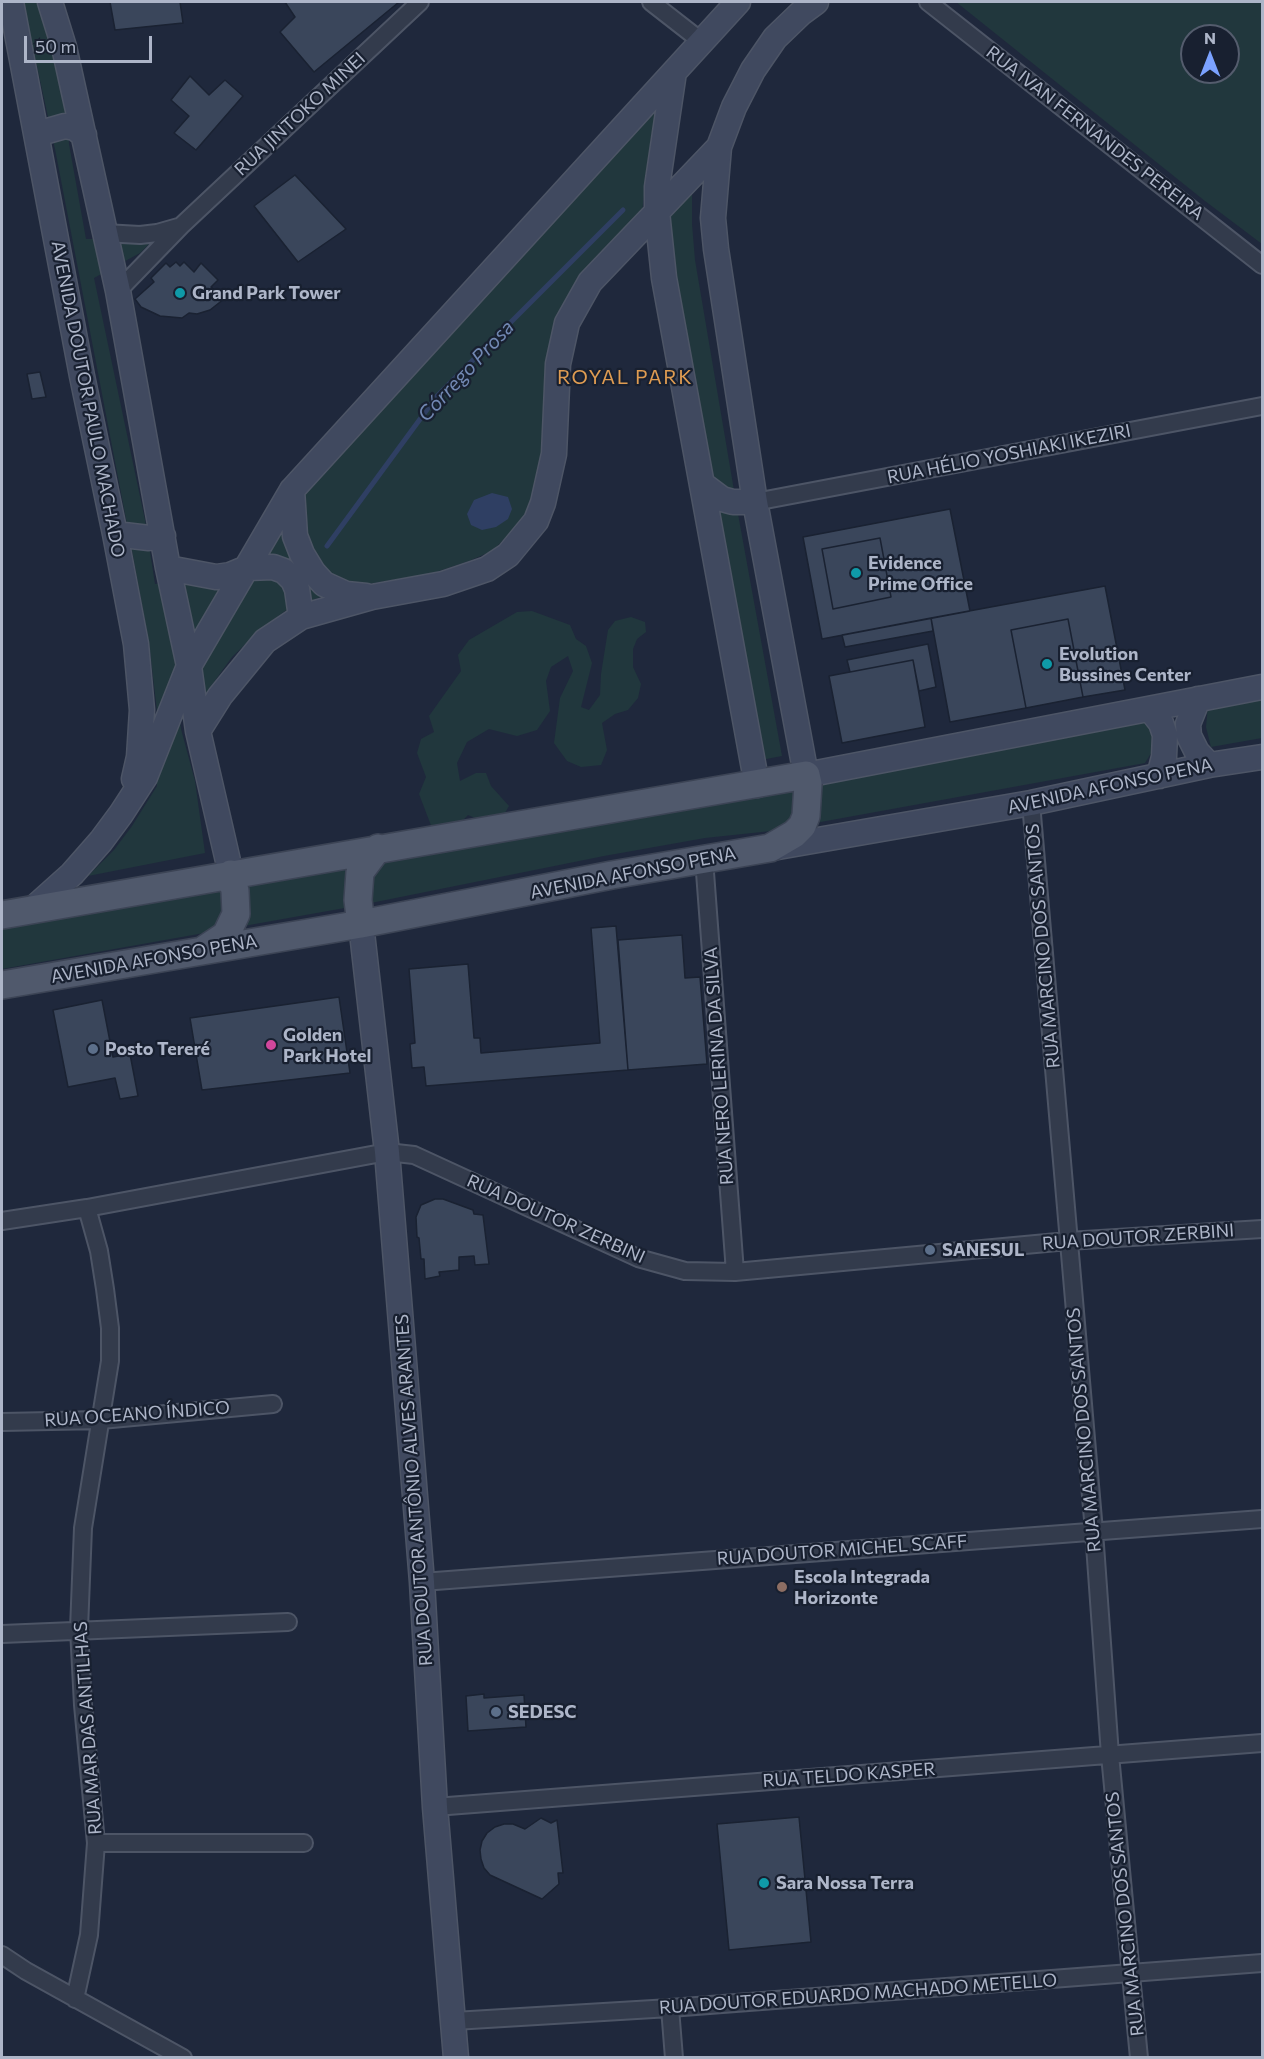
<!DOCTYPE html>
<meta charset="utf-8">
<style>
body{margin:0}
#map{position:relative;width:1264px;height:2059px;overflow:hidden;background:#1f283c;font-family:Commissioner,sans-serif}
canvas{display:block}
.frame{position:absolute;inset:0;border:3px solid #adb5c8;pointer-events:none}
.north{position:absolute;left:1180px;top:24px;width:60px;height:60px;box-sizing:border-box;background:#182030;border:2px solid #545c6d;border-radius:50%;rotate:0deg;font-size:16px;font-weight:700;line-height:24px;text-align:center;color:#adb5c8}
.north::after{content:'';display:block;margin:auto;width:21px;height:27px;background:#7ba2ff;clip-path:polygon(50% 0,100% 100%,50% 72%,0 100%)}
.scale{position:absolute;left:24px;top:36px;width:128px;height:27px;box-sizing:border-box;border:3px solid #adb5c8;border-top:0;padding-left:8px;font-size:18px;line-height:21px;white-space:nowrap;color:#adb5c8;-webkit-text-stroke:4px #182030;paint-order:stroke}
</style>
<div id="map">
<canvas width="1264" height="2059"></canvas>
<div class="frame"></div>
<div class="north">N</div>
<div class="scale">50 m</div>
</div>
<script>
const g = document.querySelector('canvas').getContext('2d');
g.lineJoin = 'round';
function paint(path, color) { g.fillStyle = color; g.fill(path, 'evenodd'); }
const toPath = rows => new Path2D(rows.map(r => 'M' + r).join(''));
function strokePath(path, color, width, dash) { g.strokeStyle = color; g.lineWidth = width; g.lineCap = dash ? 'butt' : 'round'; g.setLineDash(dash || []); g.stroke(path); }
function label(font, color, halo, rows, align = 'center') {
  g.font = font + ' Commissioner,sans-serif'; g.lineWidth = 4.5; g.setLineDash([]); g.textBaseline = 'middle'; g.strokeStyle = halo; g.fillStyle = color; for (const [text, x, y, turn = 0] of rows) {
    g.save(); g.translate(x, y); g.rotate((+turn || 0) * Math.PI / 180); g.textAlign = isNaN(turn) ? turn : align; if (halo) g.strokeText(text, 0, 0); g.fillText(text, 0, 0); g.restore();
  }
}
paint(toPath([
 [23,2,39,2,44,18,68,112,69,144,86,239,154,239,140,253,94,278,145,520,155,584,185,581,223,588,174,684,181,729,195,781,205,853,88,876,114,850,132,826,157,786,157,711,149,643,131,545,55,149],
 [956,2,1262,2,1262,244,1205,201],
 [1192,36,1228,36,1228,72,1192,72],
 [661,101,651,137,642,213,607,245,579,275,554,329,546,454,538,493,525,519,492,551,469,561,430,574,368,584,320,597,285,611,261,629,232,657,206,693,198,673,308,485],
 [692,191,692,224,695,260,738,514,782,756,761,760,712,494,666,216],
 [532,611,570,625,576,639,586,646,592,663,581,707,589,710,600,695,601,674,608,630,615,621,631,617,645,622,646,632,637,639,633,649,633,667,641,684,638,698,628,710,615,714,602,723,607,750,601,765,581,767,567,761,554,743,560,698,573,671,568,656,551,667,546,681,550,711,537,730,517,736,489,729,467,742,457,763,460,781,476,773,486,773,491,786,509,806,502,818,486,823,468,815,458,825,432,828,419,794,426,777,417,753,421,739,434,732,429,716,461,671,458,655,469,640,517,612],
 [1262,696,1262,738,1211,747,1206,727,1208,706],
 [1141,716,1154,735,1153,750,1145,763,771,831,705,838,604,856,356,906,2,969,2,923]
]), '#21373d');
paint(toPath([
 [492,493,508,497,512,509,508,519,496,527,482,530,471,525,467,514,474,500]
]), '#2f3f63');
strokePath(toPath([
 [327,546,437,396,623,210]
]), '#2f3f63', 5);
const building = toPath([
 [110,2,180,2,183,23,115,30,110,2],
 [285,2,399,2,314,72,280,32,295,17,285,2],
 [190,76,209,95,225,80,243,96,196,150,174,133,189,116,171,100,190,76],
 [295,175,346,229,298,262,254,206,295,175],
 [176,262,180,266,184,262,194,272,201,263,218,280,211,287,224,299,210,310,197,314,189,313,182,318,160,316,141,307,135,299,154,282,151,278,166,263,170,267,176,262],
 [40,372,46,397,32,399,27,374,40,372],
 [950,509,970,611,822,639,803,537,950,509],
 [880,538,891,597,833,609,822,549,880,538],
 [880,538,891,597,833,609,822,549,880,538],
 [1105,586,1125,690,1083,697,1068,619,1011,630,1026,708,950,722,931,618,1105,586],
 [931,618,933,631,845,647,842,635,931,618],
 [1068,619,1083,697,1026,708,1011,630,1068,619],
 [928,644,936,687,919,691,913,660,850,672,847,660,928,644],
 [913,660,925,727,842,743,829,676,913,660],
 [616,926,628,1070,426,1086,424,1067,412,1068,410,1044,415,1043,409,969,468,964,474,1038,480,1038,481,1053,600,1043,591,928,616,926],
 [682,935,685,978,700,977,707,1064,628,1070,618,940,682,935],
 [339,997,350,1073,202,1090,190,1018,339,997],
 [102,1000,113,1057,130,1054,138,1096,120,1099,115,1078,68,1087,53,1010,102,1000],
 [435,1199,443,1199,473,1210,474,1214,483,1215,489,1264,475,1265,474,1256,459,1257,459,1270,439,1272,440,1276,425,1279,424,1259,421,1259,419,1238,417,1237,416,1217,421,1205,435,1199],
 [484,1694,484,1698,524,1695,526,1727,468,1731,466,1696,484,1694],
 [799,1817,811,1942,729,1950,717,1824,799,1817],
 [541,1818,551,1823,557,1820,563,1873,558,1873,559,1884,542,1899,490,1875,484,1868,481,1859,480,1850,482,1841,487,1833,495,1827,504,1824,513,1824,525,1829,541,1818]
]);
paint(building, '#3a465b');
strokePath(building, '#1a2232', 1.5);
const street = toPath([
 [651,2,701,41],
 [928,2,1262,265],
 [104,233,140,235,157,233,178,227],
 [118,291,181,226,420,2],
 [755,502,1262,406],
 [1031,803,1094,1531,1110,1755,1139,2058],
 [704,859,735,1272],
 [2,1221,87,1208,387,1152,414,1155,638,1258,685,1271,735,1272,1068,1241,1262,1229],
 [2,1422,101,1420,273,1404],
 [422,1582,1262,1519],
 [2,1634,288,1622],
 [435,1807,1262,1743],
 [96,1843,304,1843],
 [2,1955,26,1971,183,2058],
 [75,1999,89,1935,96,1843,83,1705,79,1629,83,1528,110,1361,110,1328,105,1289,99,1251,87,1208],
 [670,2008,674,2058],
 [454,2021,670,2008,1262,1963]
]);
const secondary = toPath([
 [11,2,82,376,115,534,136,644,142,710,139,757,134,779],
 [50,2,64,47,118,291,168,568,189,666,198,731,231,874],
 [738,2,674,72,657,187,657,212,664,278,757,785],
 [816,2,801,13,775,38,753,70,734,107,719,147,713,218,716,249,755,502,806,775,1262,687],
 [37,134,65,126,75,128,84,135],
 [702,484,722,499,733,502,755,502],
 [292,490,295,536,302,554,313,572,324,584,346,594,366,596],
 [115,534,149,538,163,536],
 [168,568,216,577,230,575,247,568,273,567,284,571,293,580,297,589,301,617],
 [1198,699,1188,724,1189,736,1197,752,1209,765],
 [1150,709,1161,723,1165,735,1164,757,1159,776],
 [198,731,220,696,265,641,301,617,372,597,443,584,487,569,508,555,536,521,543,503,554,454,558,364,567,323,590,282,719,147],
 [772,848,1031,803,1209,765,1262,757],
 [34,908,72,874,101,841,121,814,145,777,189,666,292,490,674,72],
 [361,924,387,1152,422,1582,435,1807,456,2058]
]);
const primary = toPath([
 [2,915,806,775,808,784,806,816,802,826,794,834,770,848,612,875,361,924,2,985],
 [361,924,358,900,360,872,378,848],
 [205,949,226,935,236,914,235,891,231,874]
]);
strokePath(street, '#4d5566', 20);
strokePath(secondary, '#4d5566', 27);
strokePath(primary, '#3c4455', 30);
strokePath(street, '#333b4c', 16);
strokePath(secondary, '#40495f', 24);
strokePath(primary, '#50596c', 27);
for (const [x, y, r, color] of [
 [180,293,6,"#0f9aa8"],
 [856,573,6,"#0f9aa8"],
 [1047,664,6,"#0f9aa8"],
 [271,1045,6,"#d1479c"],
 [93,1049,6,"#5c6f8a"],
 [930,1250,6,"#5c6f8a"],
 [782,1587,6,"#8d6e63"],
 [496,1712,6,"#5c6f8a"],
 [764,1883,6,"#0f9aa8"]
]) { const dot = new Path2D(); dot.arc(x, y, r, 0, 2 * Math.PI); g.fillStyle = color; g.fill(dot); strokePath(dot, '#182030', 2); }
label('18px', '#adb5c8', '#182030', [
 ["RUA JINTOKO MINEI",300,114,-43],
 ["RUA IVAN FERNANDES PEREIRA",1095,133,38],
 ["AVENIDA DOUTOR PAULO MACHADO",88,399,79],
 ["RUA HÉLIO YOSHIAKI IKEZIRI",1009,454,-11],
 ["AVENIDA AFONSO PENA",1110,786,-12],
 ["AVENIDA AFONSO PENA",633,873,-11],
 ["RUA MARCINO DOS SANTOS",1043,946,-95],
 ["AVENIDA AFONSO PENA",154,959,-10],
 ["RUA NERO LERINA DA SILVA",719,1066,-94],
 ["RUA DOUTOR ZERBINI",556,1219,24],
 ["RUA DOUTOR ZERBINI",1138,1237,-4],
 ["RUA OCEANO ÍNDICO",137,1414,-4],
 ["RUA MARCINO DOS SANTOS",1084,1430,-95],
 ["RUA DOUTOR ANTÔNIO ALVES ARANTES",414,1490,-94],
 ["RUA DOUTOR MICHEL SCAFF",842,1550,-4],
 ["RUA MAR DAS ANTILHAS",88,1728,-94],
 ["RUA TELDO KASPER",849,1775,-4],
 ["RUA MARCINO DOS SANTOS",1125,1914,-96],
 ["RUA DOUTOR EDUARDO MACHADO METELLO",858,1994,-4]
]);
label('bold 18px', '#adb5c8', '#182030', [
 ["Grand Park Tower",192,293],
 ["Evidence",868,563],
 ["Prime Office",868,584],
 ["Evolution",1059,654],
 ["Bussines Center",1059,675],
 ["Golden",283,1035],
 ["Park Hotel",283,1056],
 ["Posto Tereré",105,1049],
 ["SANESUL",942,1250],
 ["Escola Integrada",794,1577],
 ["Horizonte",794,1598],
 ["SEDESC",508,1712],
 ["Sara Nossa Terra",776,1883]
], 'left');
label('italic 20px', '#7288b3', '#182030', [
 ["Córrego Prosa",466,371,-47]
]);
g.letterSpacing = '1.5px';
label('20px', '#df9c52', '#182030', [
 ["ROYAL PARK",625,377]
]);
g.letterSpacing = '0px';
</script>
